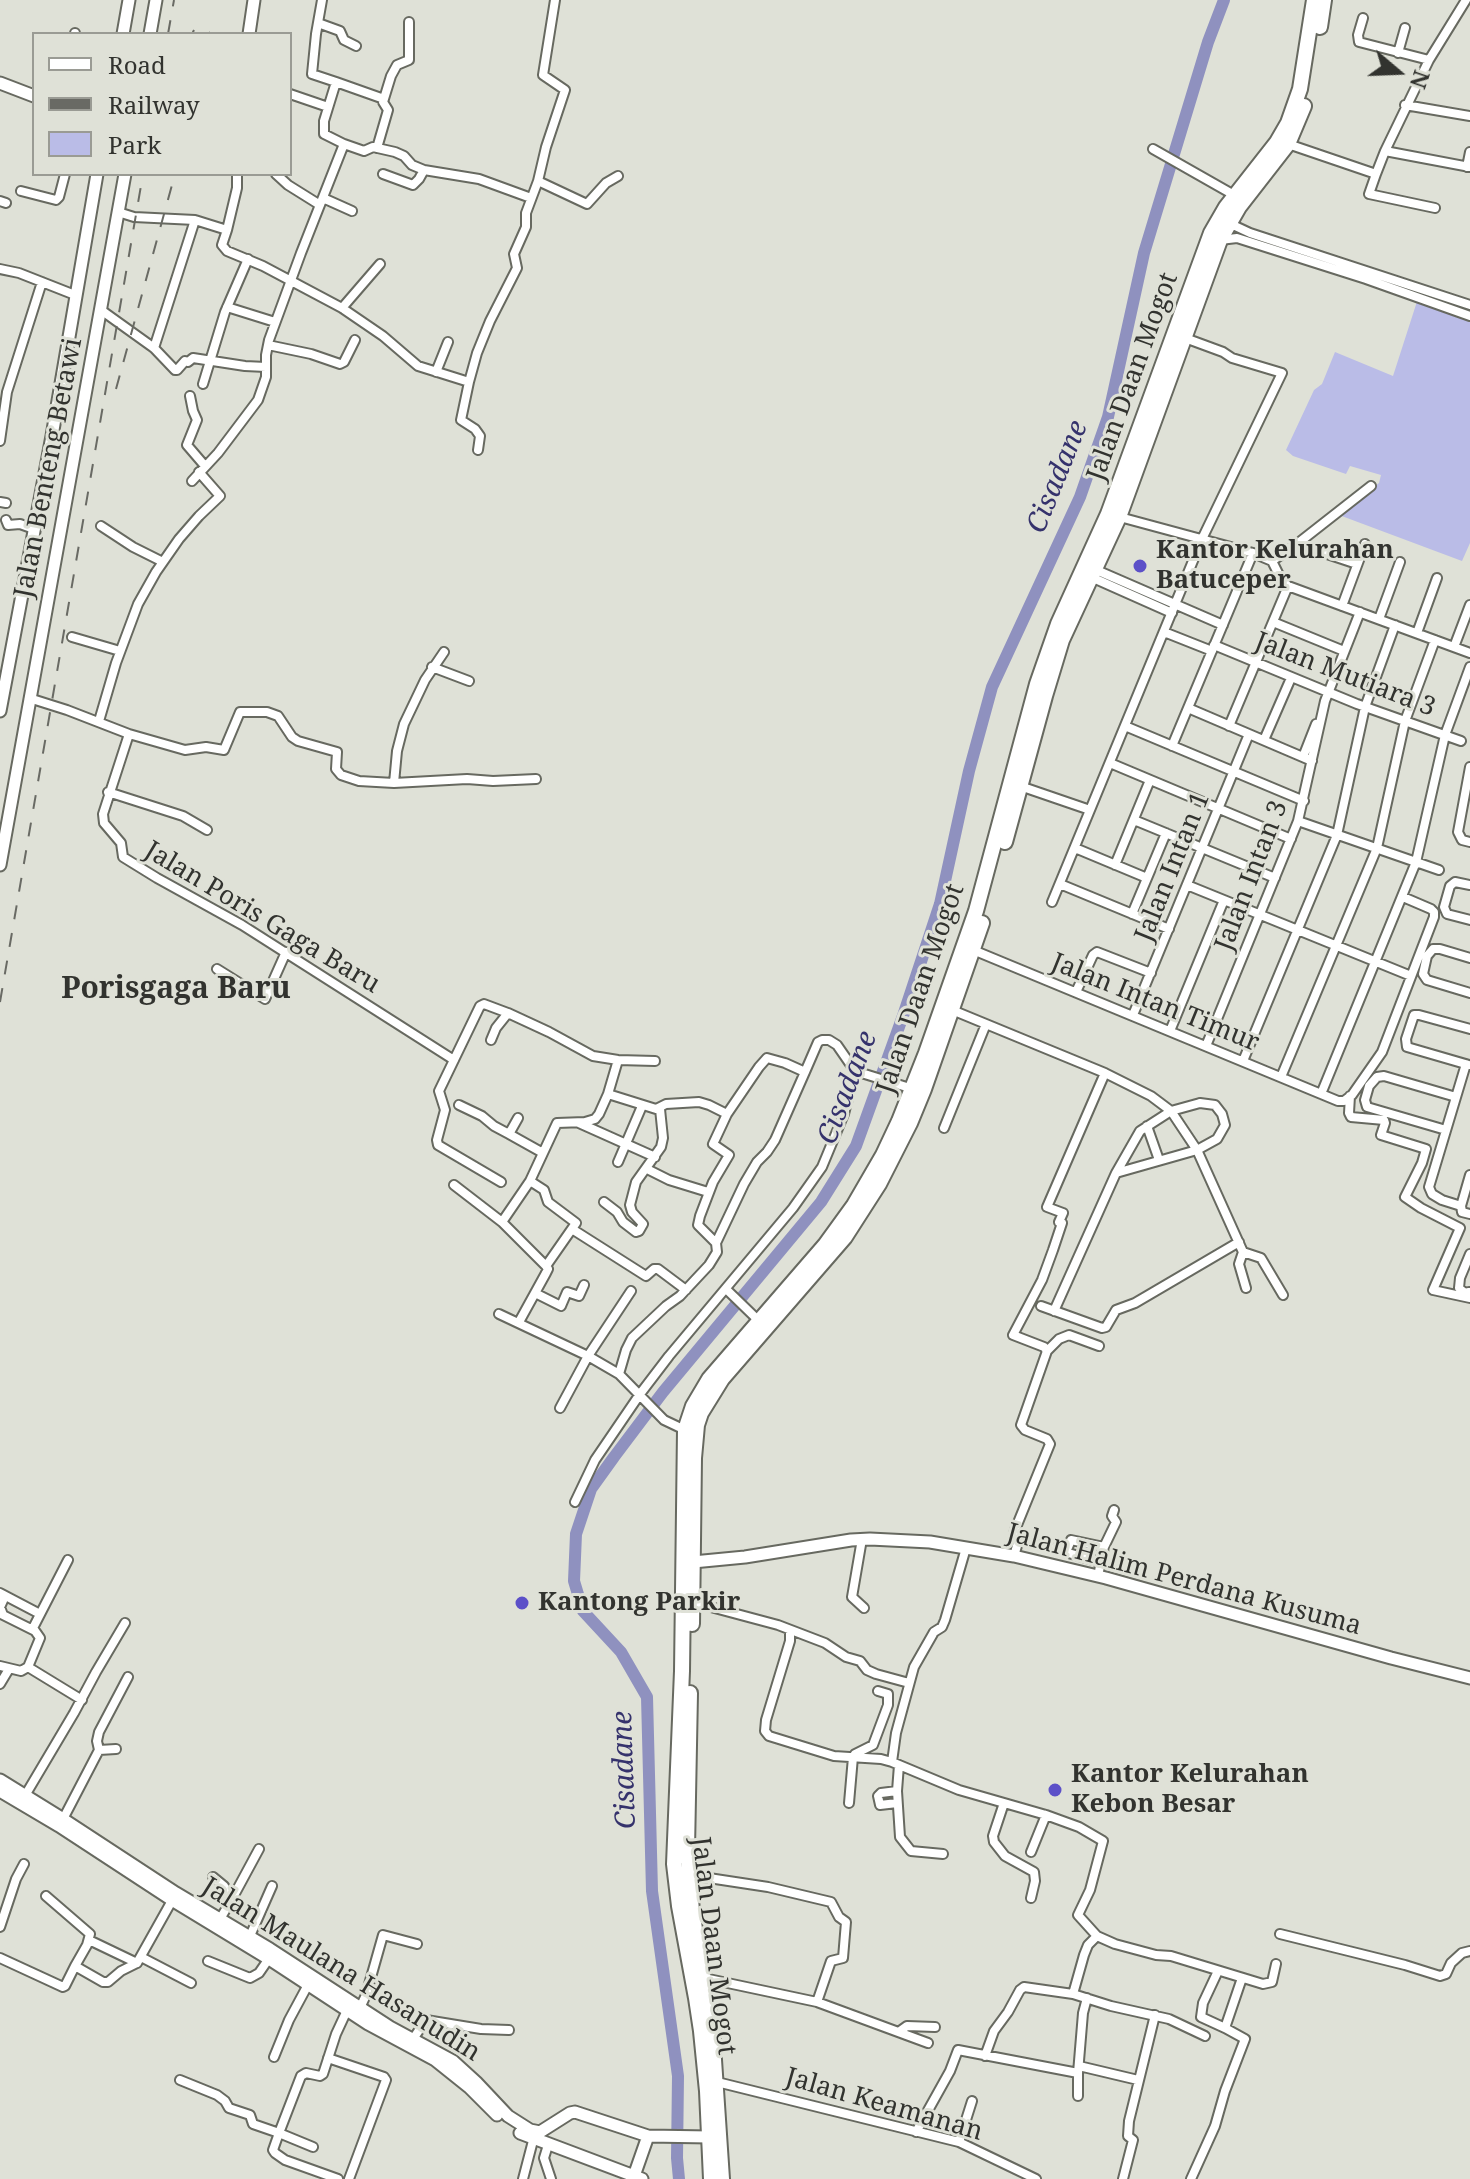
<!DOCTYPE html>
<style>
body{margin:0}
#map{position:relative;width:1470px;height:2179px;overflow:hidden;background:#dfe1d7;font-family:"Noto Serif",serif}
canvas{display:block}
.legend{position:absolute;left:32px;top:32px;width:260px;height:144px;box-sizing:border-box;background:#dfe1d7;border:2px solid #9a9b94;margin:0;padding:10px 14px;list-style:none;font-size:24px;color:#32332f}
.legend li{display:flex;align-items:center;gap:16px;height:40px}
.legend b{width:40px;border:2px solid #9a9b94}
.north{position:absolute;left:1358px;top:32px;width:80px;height:80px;-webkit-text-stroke:6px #dfe1d7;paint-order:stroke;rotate:109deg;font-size:22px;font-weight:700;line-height:32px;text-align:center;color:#32332f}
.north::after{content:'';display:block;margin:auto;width:28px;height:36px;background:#32332f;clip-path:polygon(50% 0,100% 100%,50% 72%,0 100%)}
</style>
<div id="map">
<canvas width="1470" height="2179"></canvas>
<ul class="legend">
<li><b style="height:10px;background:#fff"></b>Road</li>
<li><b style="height:10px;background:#696a64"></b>Railway</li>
<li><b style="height:22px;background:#babce7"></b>Park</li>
</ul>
<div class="north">N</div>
</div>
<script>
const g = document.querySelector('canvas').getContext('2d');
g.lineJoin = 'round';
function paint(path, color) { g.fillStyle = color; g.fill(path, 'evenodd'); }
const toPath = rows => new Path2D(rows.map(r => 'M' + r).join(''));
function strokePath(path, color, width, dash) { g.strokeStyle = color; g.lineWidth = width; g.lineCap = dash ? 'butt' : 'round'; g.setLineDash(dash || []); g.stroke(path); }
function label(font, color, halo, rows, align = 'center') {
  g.font = font + ' "Noto Serif",serif'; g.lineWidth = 6; g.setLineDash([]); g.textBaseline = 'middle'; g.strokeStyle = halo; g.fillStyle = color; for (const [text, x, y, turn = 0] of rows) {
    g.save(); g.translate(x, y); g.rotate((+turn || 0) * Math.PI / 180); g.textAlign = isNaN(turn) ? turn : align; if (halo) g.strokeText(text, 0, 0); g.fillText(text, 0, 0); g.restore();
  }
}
paint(toPath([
 [1422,286,1470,302,1470,543,1462,561,1339,515,1379,483,1381,475,1350,466,1346,474,1293,456,1286,450,1314,390,1322,384,1335,352,1393,376]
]), '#babce7');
strokePath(toPath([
 [679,2179,677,2158,678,2076,652,1891,647,1697,621,1652,583,1611,574,1581,576,1534,591,1489,614,1457,663,1392,821,1202,856,1146,904,1013,940,904,969,771,992,687,1080,497,1108,417,1144,253,1208,42,1224,0]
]), '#8f91bf', 12);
const street = toPath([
 [1363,18,1358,35,1359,42,1429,60],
 [318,23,340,31,344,40,356,46],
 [75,34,75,33],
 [1398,53,1405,28],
 [336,82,384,99],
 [290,94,328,107],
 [1405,105,1470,116],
 [344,144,364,151,373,147,395,152,404,156,412,165,424,170,479,179,531,198],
 [1288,144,1376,174,1385,151,1470,167],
 [377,148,388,110,383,102,391,76,397,65,409,60,409,22],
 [1153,149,1234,195],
 [1385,151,1429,60,1466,0],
 [1467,167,1470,152],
 [276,174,288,185,320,205],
 [383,174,413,185,419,179,424,170],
 [1376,174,1369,194,1435,208],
 [538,181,546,147,565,90,543,75,555,0],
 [21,191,56,200,59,197,65,174],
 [323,198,352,211],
 [0,201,6,203],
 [118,212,134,217,195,220,227,230,222,245,227,251,263,266,342,308,383,336,418,366,469,382,461,420,475,429,480,436,478,450],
 [1232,219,1235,226,1250,233,1470,305],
 [227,230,237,188,237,174],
 [1220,240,1237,238,1366,279,1470,316],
 [0,269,19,273,75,295],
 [227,307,275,322],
 [342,308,380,264],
 [101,310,154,348,175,370,177,370,185,361,188,362,193,358,245,366,266,367],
 [268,345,311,354,340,364,344,362,355,340],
 [154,348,195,220],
 [436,372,448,342],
 [469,382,477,353,490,321,517,268,514,254,526,227,526,213,538,181,587,204,606,183,618,176],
 [203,384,225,312,248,259],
 [190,396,193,411,197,420,187,445,205,466],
 [0,441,7,392,42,282],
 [192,481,218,453,258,400,266,377,266,355,269,340,301,253,344,144,324,134,324,121,336,82,312,74,316,34,322,0],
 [0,502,6,503],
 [1116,516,1253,553,1272,561,1297,544,1371,486],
 [6,520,8,525,20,524,34,529],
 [101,526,133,547,163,562],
 [1297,544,1357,564],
 [1272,561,1281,579,1288,586],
 [1094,569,1223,625],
 [1091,577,1172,613],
 [1288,586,1470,653],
 [1342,606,1365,544],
 [1379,619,1400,562],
 [1273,622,1344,651],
 [1164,632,1212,651],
 [1417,633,1437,578],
 [72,637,120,651],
 [1214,645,1357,704,1461,741],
 [1454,647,1470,605],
 [432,667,469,681],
 [29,698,67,710,129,734,185,750,206,747,224,750,240,712,267,712,278,716,292,737,298,741,337,752,336,769,341,775,359,781,394,783,397,751,404,724,425,680,444,652],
 [1188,708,1312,761],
 [99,721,116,663,138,604,156,572,179,539,199,516,220,496,199,472],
 [1125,726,1304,801],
 [1229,726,1288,586],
 [129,734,103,814,104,823,121,843,123,857,157,878,242,925,454,1060],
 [1264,740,1291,678],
 [1172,746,1253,553],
 [1303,757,1316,724],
 [1110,763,1291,839],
 [1470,767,1458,832,1462,840,1470,842],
 [394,783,467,779,493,781,536,779],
 [1020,786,1090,810],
 [108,792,183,816,207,830],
 [1134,820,1275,878],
 [1298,821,1439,870],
 [1075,848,1147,878],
 [1115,865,1150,780],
 [1060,884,1169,929],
 [1187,885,1411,976],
 [1470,885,1455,882,1450,886,1444,907,1447,914,1470,920],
 [1052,902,1202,539,1282,373,1232,358,1223,352,1185,338],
 [1132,914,1166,833],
 [973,950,1338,1101,1344,1101,1352,1095,1382,1052,1434,917,1434,912,1431,909,1403,897],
 [1470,958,1440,949,1433,949,1427,956,1423,974,1427,980,1470,993],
 [217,969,265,999,286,952],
 [1076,992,1093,955,1097,952,1151,973],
 [952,1010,1105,1073,1151,1096,1171,1111,1197,1150,1243,1252,1239,1264,1246,1288],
 [1133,1015,1249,734],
 [1170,1031,1224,900],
 [491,1040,496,1028,508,1013],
 [1206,1046,1298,821,1325,701,1360,612],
 [1243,1061,1337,835,1365,707,1395,625],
 [1466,1064,1429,1187,1432,1194,1442,1200,1461,1206,1462,1212,1470,1214],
 [1469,1065,1407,1047,1406,1039,1414,1015,1419,1015,1470,1029],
 [1281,1077,1377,848,1405,721,1435,640],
 [608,1094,656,1109,666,1104,699,1102,709,1105,727,1114,759,1067,767,1058,785,1063,805,1072,818,1042,822,1040,829,1040,837,1045,855,1071,913,1089],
 [1321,1094,1416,862,1445,735,1470,667],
 [1350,1096,1349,1113,1351,1117,1384,1120,1385,1123,1381,1135,1426,1149,1422,1163,1405,1197,1421,1208,1460,1228,1433,1290,1470,1298],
 [1200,1103,1215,1105,1222,1114,1225,1125,1217,1139,1197,1150,1116,1173,1140,1131,1171,1111,1200,1103],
 [459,1105,482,1116,494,1126,509,1134],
 [518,1118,509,1134,543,1153],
 [579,1123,655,1157],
 [1147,1126,1159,1160],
 [944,1128,986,1024],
 [1446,1130,1367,1107,1365,1100,1369,1086,1377,1077,1384,1076,1456,1097],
 [618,1162,642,1106],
 [647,1169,669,1180,708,1192],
 [501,1182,438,1145,437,1140,445,1110,439,1091,480,1006,484,1004,508,1013,549,1032,593,1056,618,1060,655,1061],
 [454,1185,502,1222,546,1266],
 [604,1202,617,1212,623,1222,636,1232,639,1231,643,1224,632,1212,630,1205,636,1182,661,1147,663,1138,660,1109],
 [1461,1206,1470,1175],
 [502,1222,530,1181,557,1123,585,1122,595,1119,599,1114,608,1094,618,1060],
 [572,1229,646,1276,654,1269,658,1269,686,1290],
 [716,1243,698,1225,700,1216,713,1182,729,1155,713,1144,727,1114],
 [1243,1252,1261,1258,1283,1295],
 [726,1289,759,1321],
 [1469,1292,1465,1293,1459,1288,1460,1278,1470,1254],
 [535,1293,561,1306,567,1292,579,1296,584,1285],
 [1041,1306,1102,1328,1106,1327,1116,1310,1135,1303,1239,1242],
 [1054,1311,1116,1173],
 [499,1314,588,1356,619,1374,664,1420,685,1430],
 [519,1322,546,1273,548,1269,546,1266,576,1223,548,1202,544,1190,530,1181],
 [1047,1351,1044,1347,1013,1335,1042,1280,1053,1250,1062,1223,1059,1222,1063,1213,1047,1207,1105,1073],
 [619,1374,626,1350,632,1338,666,1306,680,1296,709,1265,717,1252,716,1243,744,1184,757,1162,767,1152,775,1140,805,1072],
 [560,1408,588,1356,631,1291],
 [575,1502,595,1460,640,1394,669,1356,793,1208,822,1167,844,1114,855,1071],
 [862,1539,852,1597,864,1608],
 [1019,1539,1100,1562],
 [1066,1552,1071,1540,1104,1547],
 [1014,1556,1019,1539,1014,1535,1015,1530,1050,1444,1047,1439,1025,1430,1021,1425,1047,1351,1059,1339,1069,1335,1099,1346],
 [1098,1576,1104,1547,1116,1522,1112,1516,1114,1510],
 [0,1593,40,1614],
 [5,1596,0,1607,3,1615,33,1630],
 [692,1602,778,1625,825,1643,846,1657,860,1661,867,1670,876,1674,909,1683],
 [790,1631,790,1641,766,1720,765,1731,769,1736,834,1756,881,1759,892,1762,959,1790,1046,1815,1079,1827,1103,1841,1090,1890,1078,1915,1097,1936,1088,1945,1084,1955,1073,1994],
 [0,1666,21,1671,28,1667,40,1638,33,1628,68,1560],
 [28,1667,82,1700],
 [0,1684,9,1669],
 [99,1750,97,1741,99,1732,128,1677],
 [892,1762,896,1733,914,1667,934,1632,942,1627,945,1620,966,1548],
 [899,1765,897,1791,900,1837,911,1851,943,1854],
 [897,1791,881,1793,878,1796,880,1805,897,1803],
 [23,1799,74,1713,96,1672,125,1623],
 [849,1803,853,1757,855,1754,873,1745,888,1705,888,1694,878,1691],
 [1004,1803,993,1836,994,1842,1005,1856,1034,1872,1035,1881,1031,1898],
 [61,1823,99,1750,116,1749],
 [1031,1852,1046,1815],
 [689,1875,768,1887,831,1902,839,1917,846,1922,843,1958,831,1961,817,2002],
 [213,1877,224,1886,232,1899,217,1924],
 [46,1896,90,1934,87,1945,75,1966],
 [232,1899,259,1849],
 [0,1927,16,1879,24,1864],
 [1280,1934,1405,1965,1440,1976,1446,1974,1451,1963,1462,1953,1470,1951],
 [250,1936,272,1886],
 [1097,1936,1115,1944,1156,1955,1171,1956,1263,1984,1272,1982,1276,1964],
 [89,1940,137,1963],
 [141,1957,191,1983],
 [0,1958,63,1987,65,1986,75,1966,103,1982,108,1982,121,1971,137,1963],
 [208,1961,250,1978,259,1973,270,1957],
 [137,1963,174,1897],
 [1218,1971,1203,2003,1201,2017,1225,2028],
 [704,1978,817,2002,928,2043],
 [360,2008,366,1995,383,1935,417,1944],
 [900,2031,907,2026,935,2027],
 [413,2039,426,2020,481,2029,509,2030],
 [985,2056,994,2031,1008,2012,1020,1990,1024,1987,1073,1994,1111,2006,1169,2019,1205,2036],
 [274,2057,289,2020,310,1981],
 [328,2058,384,2077,386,2080,349,2179],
 [1079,2066,1138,2080],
 [1078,2073,1083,2013,1087,1998],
 [180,2080,217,2095,225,2101,229,2108,250,2115,253,2124,279,2133,301,2076,306,2073,320,2076,323,2074,336,2034,349,2006],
 [717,2082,959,2142,1036,2179],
 [916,2132,950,2071,958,2050,1078,2073,1078,2096],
 [959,2142,972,2101],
 [548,2145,544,2158,551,2179],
 [313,2147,279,2133,273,2150,275,2153,285,2160,338,2179],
 [523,2179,535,2133],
 [1123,2179,1133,2140,1128,2136,1129,2121,1155,2015],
 [1191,2179,1215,2126,1225,2091,1245,2039,1225,2028,1242,1978]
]);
const secondary = toPath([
 [123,34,129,0],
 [150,34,156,0],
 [249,34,254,0],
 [0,83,34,96],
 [0,711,52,436,97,174],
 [0,865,125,174],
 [693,1562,745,1557,851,1540,870,1539,930,1542,1014,1556,1106,1578,1391,1658,1470,1678],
 [0,1780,63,1819,176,1893,270,1949,390,2027,453,2061,476,2082,508,2116,530,2130,540,2132,570,2113,575,2112,648,2136,710,2137],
 [0,1791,59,1826,172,1900,269,1959,368,2024,435,2060,470,2088,497,2115],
 [520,2133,642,2179],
 [634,2176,648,2136]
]);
const highway = toPath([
 [1320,27,1324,0],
 [1005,842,1045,696,1062,640,1119,517,1220,240,1239,207,1288,144,1304,106],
 [692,1624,694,1458,697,1425,701,1413,722,1379,845,1237,879,1184,910,1123,924,1089,982,923],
 [690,1693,687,1849,692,1911,712,2030,722,2179],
 [711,2179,707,2091,701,2031,696,1998,679,1906,674,1864,682,1671,685,1430,693,1406,709,1379,825,1245,854,1205,883,1155,899,1121,926,1053,976,911,1037,684,1058,624,1108,514,1211,233,1226,207,1277,142,1288,123,1300,89,1314,0]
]);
strokePath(street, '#676960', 12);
strokePath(secondary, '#676960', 15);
strokePath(highway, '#676960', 18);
strokePath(street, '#fff', 8);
strokePath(secondary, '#fff', 11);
strokePath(highway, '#fff', 14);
strokePath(toPath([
 [168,34,174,0],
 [192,34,194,30],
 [209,34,210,32],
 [116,389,175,174],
 [0,1002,143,174]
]), '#696a64', 2, [14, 14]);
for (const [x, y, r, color] of [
 [1140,566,8,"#5c50c8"],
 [522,1603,8,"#5c50c8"],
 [1055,1790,8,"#5c50c8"]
]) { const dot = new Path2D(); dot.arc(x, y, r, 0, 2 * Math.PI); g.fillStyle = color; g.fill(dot); strokePath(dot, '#dfe1d7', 3); }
label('26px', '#32332f', '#dfe1d7', [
 ["Jalan Daan Mogot",1133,377,-70],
 ["Jalan Benteng Betawi",49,468,-79],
 ["Jalan Mutiara 3",1345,675,21],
 ["Jalan Intan 1",1173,867,-68],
 ["Jalan Intan 3",1252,876,-69],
 ["Jalan Poris Gaga Baru",262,918,31],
 ["Jalan Daan Mogot",921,989,-71],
 ["Jalan Intan Timur",1155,1003,22],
 ["Jalan Halim Perdana Kusuma",1184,1580,15],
 ["Jalan Daan Mogot",713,1946,83],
 ["Jalan Maulana Hasanudin",341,1970,32],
 ["Jalan Keamanan",884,2105,16]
]);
label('bold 26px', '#32332f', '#dfe1d7', [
 ["Kantor Kelurahan",1156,551],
 ["Batuceper",1156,581],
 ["Kantong Parkir",538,1603],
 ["Kantor Kelurahan",1071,1775],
 ["Kebon Besar",1071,1805]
], 'left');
label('italic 28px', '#35326c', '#dfe1d7', [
 ["Cisadane",1058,477,-68],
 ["Cisadane",848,1088,-69],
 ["Cisadane",625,1770,-92]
]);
label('bold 30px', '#32332f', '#dfe1d7', [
 ["Porisgaga Baru",176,989]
]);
</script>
